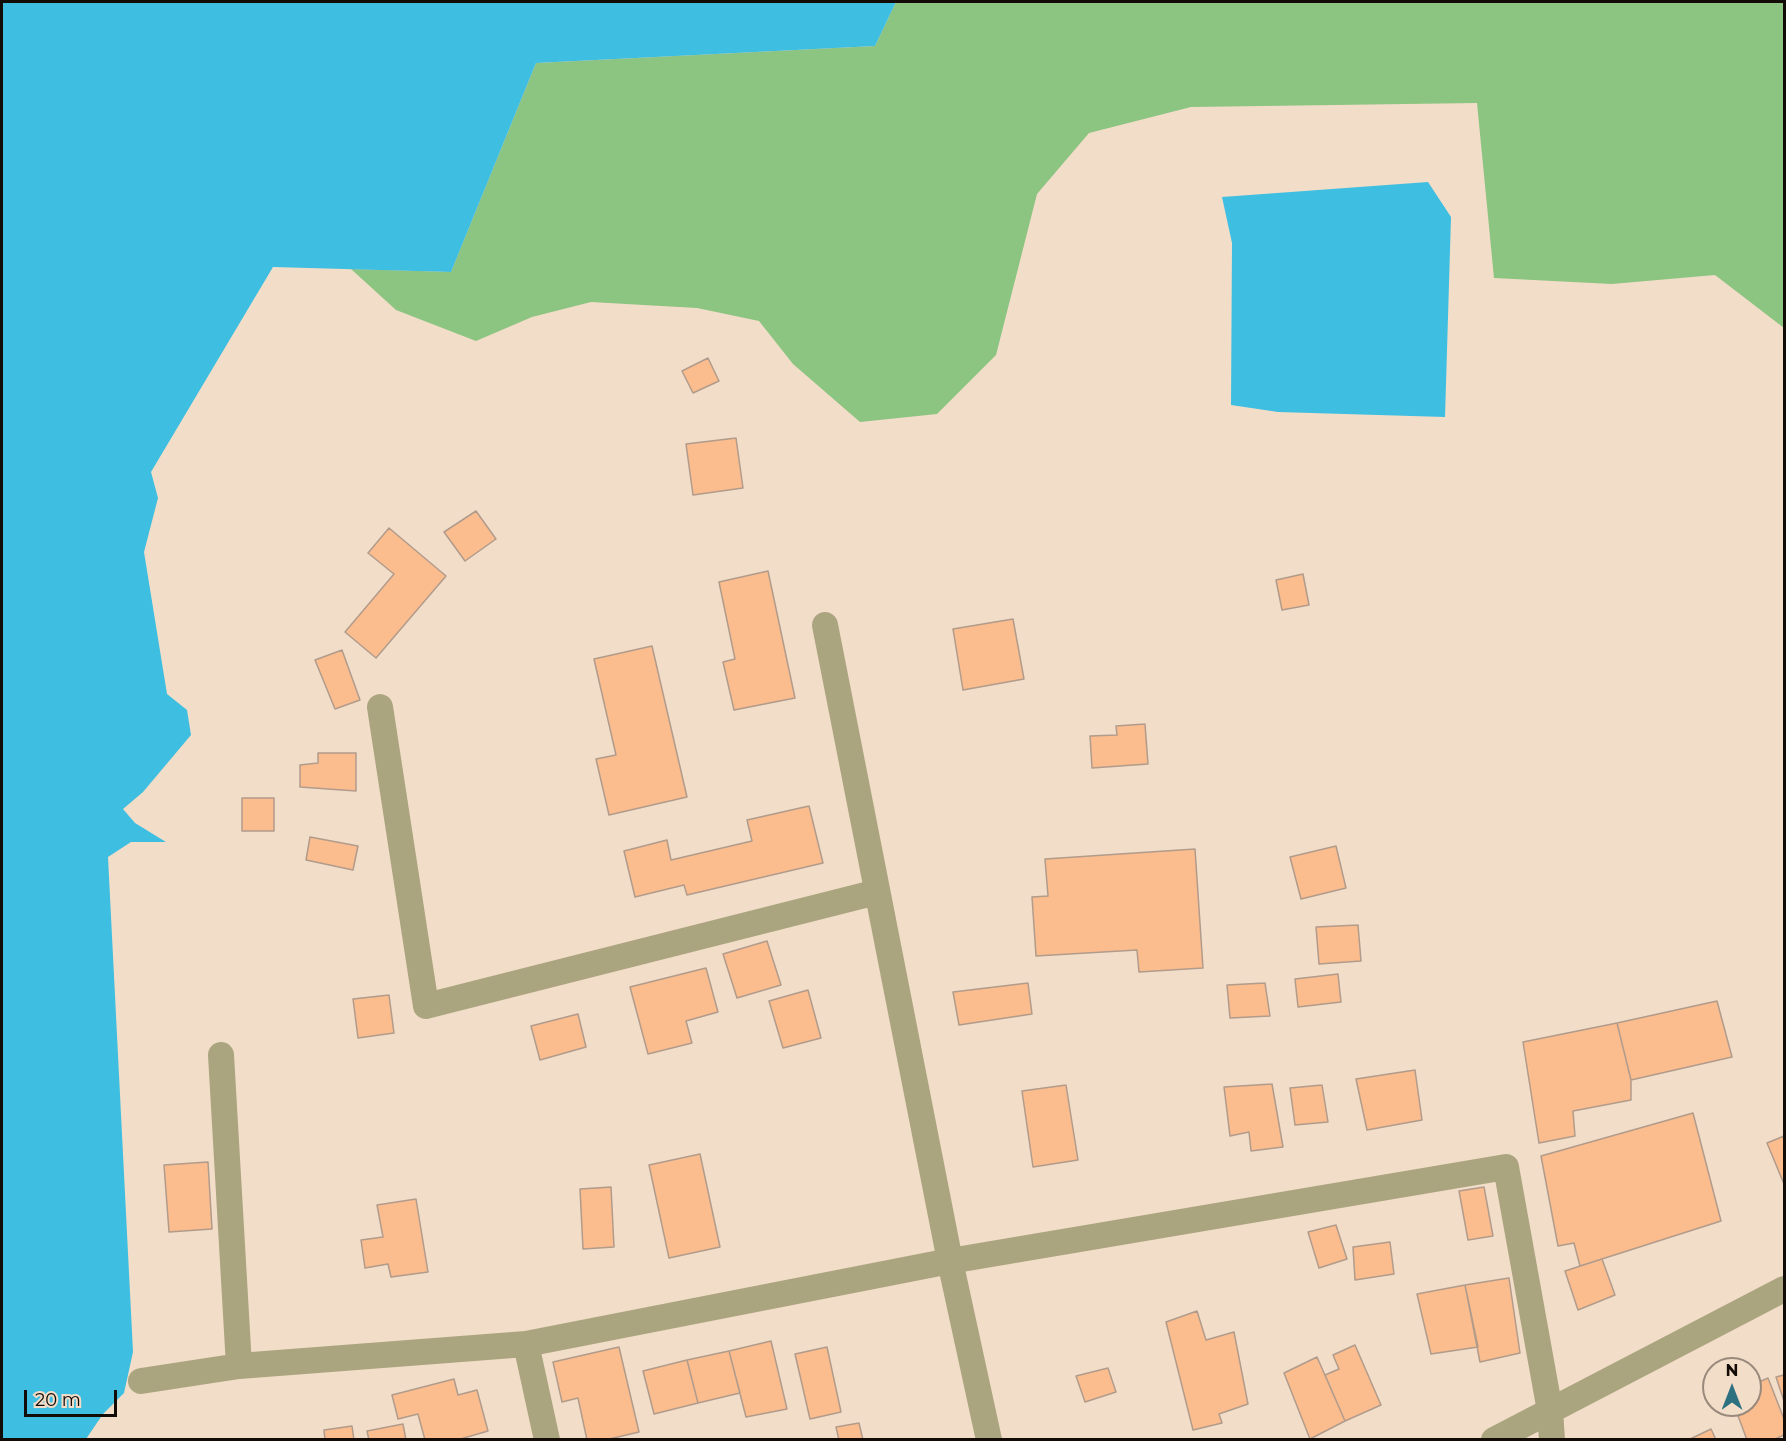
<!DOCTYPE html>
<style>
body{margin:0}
#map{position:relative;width:1786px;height:1441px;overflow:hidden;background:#f2ddc9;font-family:Montserrat,sans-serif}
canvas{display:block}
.frame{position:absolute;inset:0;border:3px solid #130c06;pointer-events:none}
.north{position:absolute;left:1702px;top:1357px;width:60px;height:60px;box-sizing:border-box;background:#f2ddc9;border:2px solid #99897b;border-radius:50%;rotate:0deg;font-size:16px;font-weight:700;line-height:24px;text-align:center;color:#130c06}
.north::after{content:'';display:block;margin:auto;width:21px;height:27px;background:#2d7181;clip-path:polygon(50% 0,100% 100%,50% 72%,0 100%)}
.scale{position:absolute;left:24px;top:1390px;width:93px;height:27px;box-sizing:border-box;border:3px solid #130c06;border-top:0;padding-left:8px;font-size:18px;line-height:21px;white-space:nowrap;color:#130c06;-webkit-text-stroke:4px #f2ddc9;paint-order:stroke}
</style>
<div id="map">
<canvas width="1786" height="1441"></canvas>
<div class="frame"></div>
<div class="north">N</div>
<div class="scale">20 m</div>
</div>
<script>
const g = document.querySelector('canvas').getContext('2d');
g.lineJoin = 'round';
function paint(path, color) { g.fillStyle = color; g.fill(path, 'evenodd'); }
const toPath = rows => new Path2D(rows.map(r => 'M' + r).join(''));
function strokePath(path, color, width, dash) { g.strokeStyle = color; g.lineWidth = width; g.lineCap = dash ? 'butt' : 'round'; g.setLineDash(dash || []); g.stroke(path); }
paint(toPath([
 [896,2,1784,2,1784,328,1715,275,1612,284,1494,278,1477,103,1191,107,1089,133,1037,194,996,355,937,414,860,422,793,364,759,321,697,308,591,302,532,317,476,341,396,310,351,269,451,272,536,63,875,46]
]), '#8cc481');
paint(toPath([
 [2,2,896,2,875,46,536,63,451,272,273,267,151,472,158,498,144,552,167,694,187,710,191,735,143,792,123,809,135,823,166,842,131,842,108,857,133,1352,124,1393,103,1414,86,1439,2,1439],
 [1428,182,1451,217,1445,417,1278,412,1231,405,1232,243,1222,197]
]), '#3ebee0');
const building = toPath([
 [708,358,719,381,693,393,682,371,708,358],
 [736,438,743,488,693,495,686,444,736,438],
 [476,511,496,539,465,561,444,532,476,511],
 [389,528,446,576,376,658,345,632,394,574,368,553,389,528],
 [768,571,795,698,734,710,723,662,735,659,719,582,768,571],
 [1303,574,1309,605,1282,610,1276,580,1303,574],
 [1013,619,1024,679,963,690,953,629,1013,619],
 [652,646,687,797,609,815,596,759,616,755,594,659,652,646],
 [342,650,360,700,335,709,315,660,342,650],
 [1145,724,1148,764,1092,768,1090,736,1117,735,1116,726,1145,724],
 [318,753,356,753,356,791,300,787,300,765,318,763,318,753],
 [242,798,274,798,274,831,242,831,242,798],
 [809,806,823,863,687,895,684,885,635,897,624,851,667,840,671,860,752,841,747,820,809,806],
 [310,837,358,846,353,870,306,860,310,837],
 [1336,846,1346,888,1301,899,1290,857,1336,846],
 [1195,849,1203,968,1139,972,1137,950,1036,956,1032,897,1048,896,1045,859,1195,849],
 [1358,925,1361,961,1319,964,1316,927,1358,925],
 [767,941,781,985,737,998,723,954,767,941],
 [706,968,718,1012,686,1021,692,1043,648,1054,630,987,706,968],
 [1338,974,1341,1002,1298,1007,1295,979,1338,974],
 [1028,983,1032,1014,959,1025,953,992,1028,983],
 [1265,983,1270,1016,1230,1018,1227,985,1265,983],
 [808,990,821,1038,783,1048,769,1001,808,990],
 [389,995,394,1033,358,1038,353,999,389,995],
 [1717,1001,1732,1057,1631,1080,1617,1023,1717,1001],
 [578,1014,586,1047,540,1060,531,1026,578,1014],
 [1617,1023,1631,1080,1631,1100,1573,1111,1575,1136,1539,1143,1523,1042,1617,1023],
 [1415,1070,1422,1120,1367,1130,1356,1079,1415,1070],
 [1272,1084,1283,1147,1251,1151,1249,1132,1230,1136,1224,1087,1272,1084],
 [1066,1085,1078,1160,1033,1167,1022,1091,1066,1085],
 [1322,1085,1328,1122,1295,1125,1290,1088,1322,1085],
 [1693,1113,1721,1221,1580,1266,1574,1243,1558,1246,1541,1156,1693,1113],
 [1784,1136,1784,1184,1767,1143,1784,1136],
 [700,1154,720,1247,669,1258,649,1165,700,1154],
 [208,1162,212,1229,169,1232,164,1165,208,1162],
 [611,1187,614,1247,583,1249,580,1189,611,1187],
 [1484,1187,1493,1236,1468,1240,1459,1191,1484,1187],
 [416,1199,428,1272,391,1277,388,1264,365,1268,361,1240,383,1237,377,1205,416,1199],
 [1336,1225,1347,1259,1319,1268,1308,1232,1336,1225],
 [1390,1242,1394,1274,1355,1280,1353,1247,1390,1242],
 [1602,1259,1615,1295,1578,1310,1565,1271,1602,1259],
 [1509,1278,1520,1353,1480,1362,1465,1285,1509,1278],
 [1465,1285,1478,1347,1431,1354,1417,1294,1465,1285],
 [1197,1311,1206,1340,1234,1332,1248,1404,1219,1414,1222,1423,1193,1430,1166,1322,1197,1311],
 [771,1341,787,1409,746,1417,729,1351,771,1341],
 [1355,1345,1381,1405,1345,1421,1325,1375,1339,1369,1333,1355,1355,1345],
 [619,1347,639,1432,605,1440,587,1440,578,1398,562,1402,553,1362,619,1347],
 [827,1347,841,1412,810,1419,795,1354,827,1347],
 [729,1351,740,1393,698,1403,687,1360,729,1351],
 [1317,1357,1345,1421,1310,1439,1284,1373,1317,1357],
 [687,1360,698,1403,654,1414,643,1371,687,1360],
 [1108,1368,1116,1392,1085,1402,1076,1376,1108,1368],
 [1784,1375,1784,1401,1776,1377,1784,1375],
 [1768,1378,1784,1419,1784,1435,1773,1440,1747,1440,1734,1405,1750,1405,1750,1386,1768,1378],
 [454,1379,458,1395,477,1390,488,1431,457,1440,425,1440,418,1414,398,1419,392,1395,454,1379],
 [859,1423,863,1440,839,1440,836,1427,859,1423],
 [403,1424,406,1440,369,1440,367,1431,403,1424],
 [352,1426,354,1440,325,1440,324,1430,352,1426],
 [1711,1429,1716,1440,1688,1440,1711,1429]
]);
paint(building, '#fbbc8e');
strokePath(building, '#b19b8b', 1.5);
strokePath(toPath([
 [825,625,950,1261,989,1440],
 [380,707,426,1006,877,892],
 [221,1055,239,1366],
 [526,1344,547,1440],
 [141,1381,239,1366,526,1344,950,1261,1506,1167,1550,1411,1552,1440],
 [1494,1440,1784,1289]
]), '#aba57f', 26);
</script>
